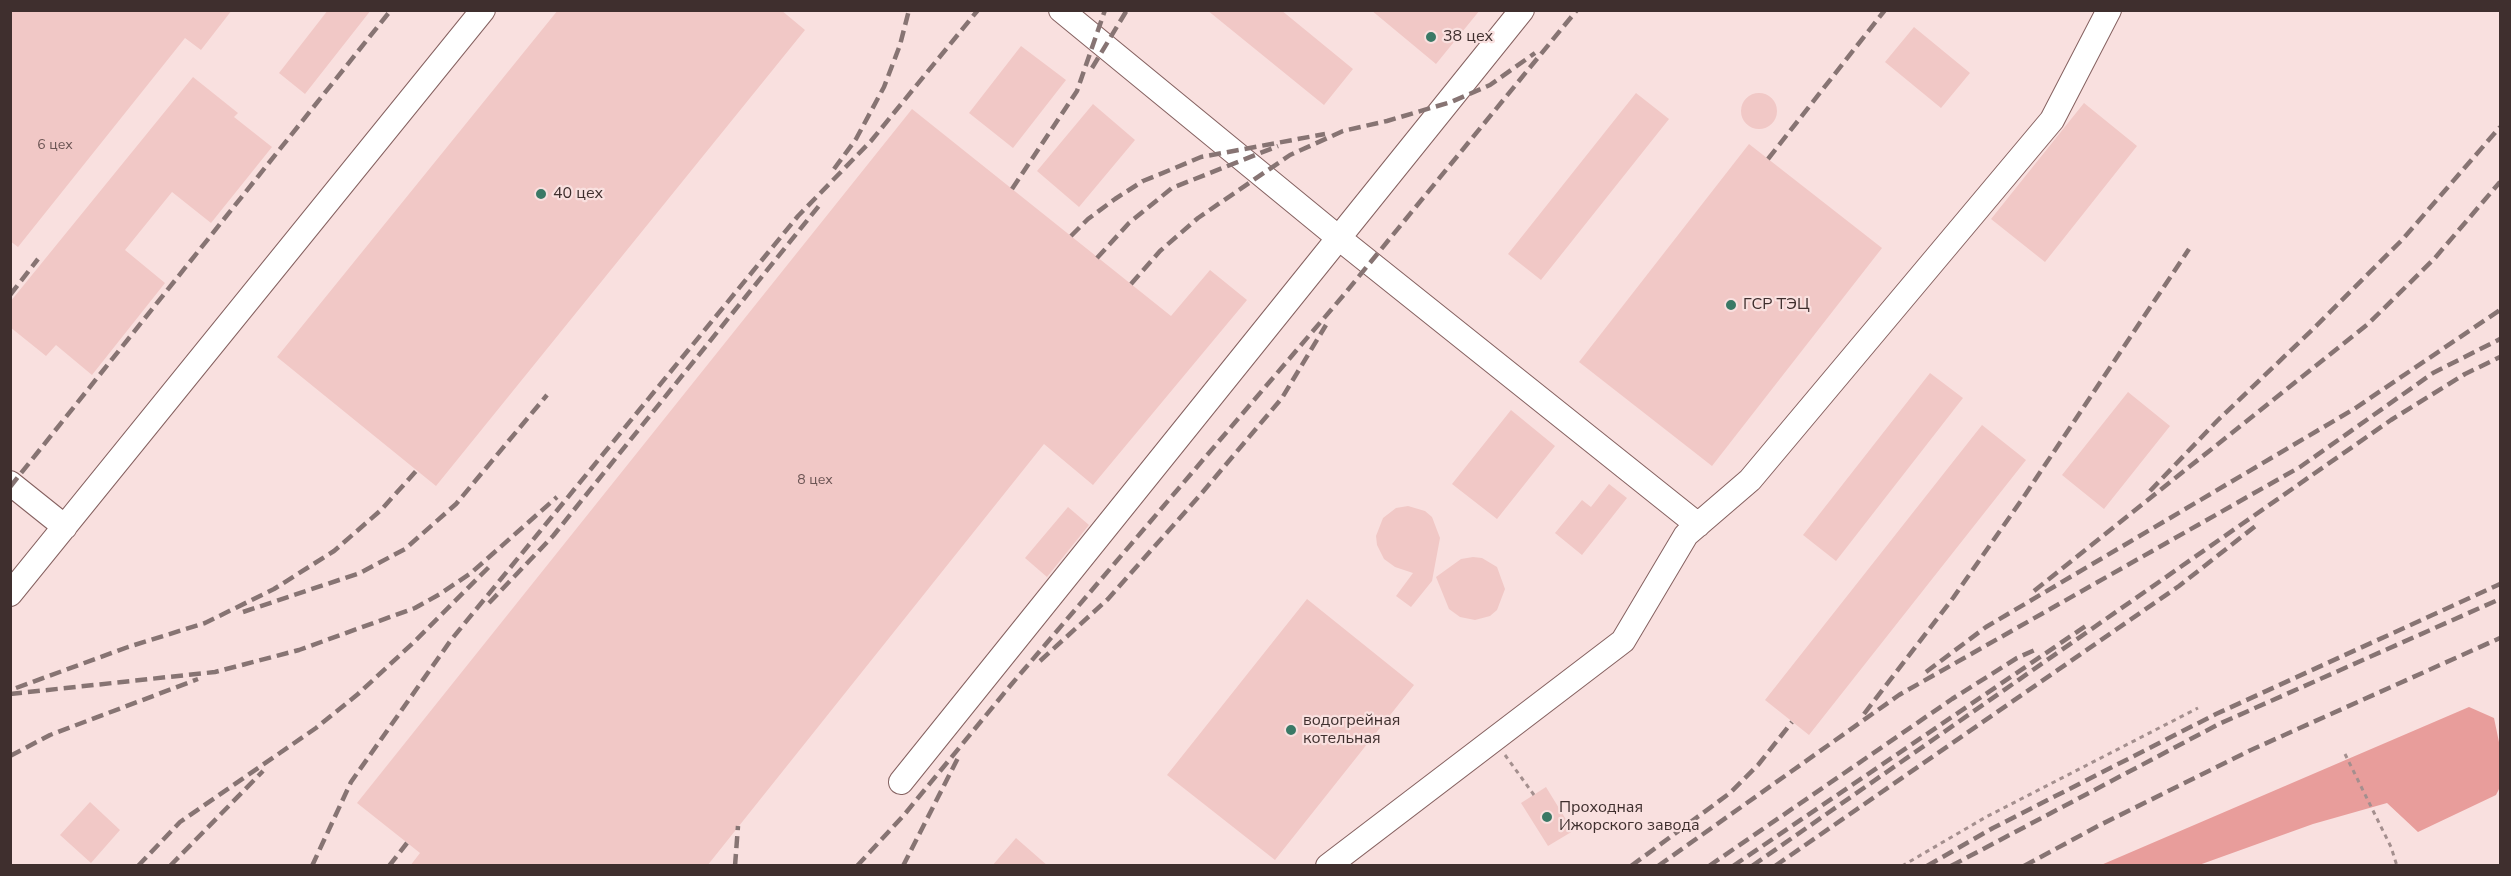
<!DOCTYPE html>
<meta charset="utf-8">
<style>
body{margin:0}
#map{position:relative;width:2511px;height:876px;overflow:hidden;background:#f9e0df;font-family:"Nunito Sans",sans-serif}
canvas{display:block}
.frame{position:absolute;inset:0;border:12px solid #3f2f2e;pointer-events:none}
</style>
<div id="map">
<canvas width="2511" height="876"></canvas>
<div class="frame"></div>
</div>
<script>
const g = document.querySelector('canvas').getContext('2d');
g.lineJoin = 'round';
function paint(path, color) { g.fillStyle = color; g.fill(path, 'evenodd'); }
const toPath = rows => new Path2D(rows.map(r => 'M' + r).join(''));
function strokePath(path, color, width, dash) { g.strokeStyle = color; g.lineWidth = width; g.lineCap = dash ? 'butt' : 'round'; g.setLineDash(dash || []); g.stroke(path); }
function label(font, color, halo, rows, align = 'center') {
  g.font = font + ' "Nunito Sans",sans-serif'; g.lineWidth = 4.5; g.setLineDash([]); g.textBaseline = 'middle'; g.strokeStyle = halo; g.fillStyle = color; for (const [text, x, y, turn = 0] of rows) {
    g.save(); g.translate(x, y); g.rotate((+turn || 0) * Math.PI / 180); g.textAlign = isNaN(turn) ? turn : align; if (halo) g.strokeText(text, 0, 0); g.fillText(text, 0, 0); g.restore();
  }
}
paint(toPath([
 [2469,707,2494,718,2500,747,2500,787,2496,795,2418,832,2387,803,2313,824,2199,865,2101,865]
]), '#e89d9b');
paint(toPath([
 [10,10,232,10,201,50,185,38,18,247,10,241],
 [328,10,371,10,305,94,279,73],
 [558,10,781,10,805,30,436,486,277,357],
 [1207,10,1281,10,1353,69,1324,105],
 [1371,10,1480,10,1436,64],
 [1914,27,1970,73,1941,108,1885,62],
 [1021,46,1066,80,1013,148,969,113],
 [193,77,238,113,234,117,272,147,211,223,172,192,125,250,165,283,92,375,56,345,46,356,10,327,10,302],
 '1741 111a18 18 0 1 1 36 0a18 18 0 1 1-36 0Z',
 [1636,93,1669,119,1541,280,1508,254],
 [2084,103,2137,146,2045,262,1991,219],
 [1093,104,1135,140,1079,207,1037,171],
 [912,109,1171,316,1210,270,1247,300,1093,485,1044,444,707,866,410,866,420,853,357,803],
 [1749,144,1882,248,1712,466,1579,362],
 [1930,373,1963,398,1836,561,1803,535],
 [2128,392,2170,426,2104,509,2062,475],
 [1511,410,1555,446,1497,519,1452,484],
 [1982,425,2026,460,1809,735,1765,700],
 [1609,484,1627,498,1582,555,1555,533,1582,500,1591,507],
 [1408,506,1425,511,1432,517,1440,538,1432,581,1411,607,1396,596,1413,573,1395,567,1384,559,1377,545,1376,536,1383,518,1396,508],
 [1068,507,1089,525,1047,577,1025,558],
 [1473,557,1482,558,1497,567,1505,589,1497,610,1490,616,1475,620,1460,617,1449,609,1436,577,1461,559],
 [1307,599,1414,685,1275,860,1167,775],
 [1546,787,1573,831,1548,846,1521,803],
 [90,802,120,830,91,863,60,835],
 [1016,838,1048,866,992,866]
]), '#f1c8c6');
const minor = toPath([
 [1061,10,1340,239,1698,525],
 [10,483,65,527],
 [10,594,483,10],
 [901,782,1522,10],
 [1328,866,1623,641,1686,535,1750,480,2052,120,2109,10]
]);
strokePath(minor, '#856160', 26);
strokePath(toPath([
 [2345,754,2391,847,2397,866],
 [1505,755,1534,795],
 [1902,866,1986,817,2198,708]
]), '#a48f8e', 3, [4.5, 4.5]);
strokePath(minor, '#fff', 24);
strokePath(toPath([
 [1092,68,1127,10],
 [1768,159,1885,10],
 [834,169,856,139,884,87,900,45,909,10],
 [1012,189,1077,91,1105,10],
 [1071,236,1088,219,1115,199,1143,181,1170,170,1201,157,1325,134],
 [1097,258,1129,223,1172,188,1278,146],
 [1131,284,1160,251,1198,218,1290,155,1343,131,1387,121,1451,102,1490,85,1535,53],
 [10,295,38,259],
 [10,487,391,10],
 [2150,491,2217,421,2312,330,2402,240,2500,127],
 [2034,591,2368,324,2434,259,2500,182],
 [489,603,553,536,822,202],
 [243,612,360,573,405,549,456,504,547,395],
 [1040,661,1108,599,1201,494,1282,398,1326,325],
 [1926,672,1986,627,2354,409,2500,310],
 [16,688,128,647,205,623,274,589,334,551,381,510,417,470],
 [10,694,215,672,299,650,415,608,440,594,471,573,557,497],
 [1864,714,1953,598,2025,495,2189,249],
 [10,756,50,735,198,679],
 [138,866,180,822,316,728,358,694,413,643,490,566],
 [170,866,263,771],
 [312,866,351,782,451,640,798,216,871,141,978,10],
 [389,866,407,843],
 [735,866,738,826],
 [857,866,904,815,1010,686,1342,297,1577,10],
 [903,866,959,756],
 [1631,866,1730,793,1758,765,1792,722],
 [1658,866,1899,695,2300,467,2433,373,2500,339],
 [1709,866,1952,699,2017,658,2037,649],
 [1733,866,2087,625],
 [1752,866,2391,420,2465,374,2500,357],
 [1775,866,2179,586,2258,524],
 [1927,866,1993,828,2216,714,2500,584],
 [1951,866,2219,724,2500,599],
 [2024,866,2098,826,2251,750,2500,638]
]), '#877473', 4.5, [12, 6]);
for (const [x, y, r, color] of [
 [1431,37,6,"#3a7966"],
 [541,194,6,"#3a7966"],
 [1731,305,6,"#3a7966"],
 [1291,730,6,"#3a7966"],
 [1547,817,6,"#3a7966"]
]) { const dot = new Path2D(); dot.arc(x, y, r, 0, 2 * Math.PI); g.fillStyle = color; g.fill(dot); strokePath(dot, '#f9e0df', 2); }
label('14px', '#6c5554', null, [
 ["6 цех",55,146],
 ["8 цех",815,481]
]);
label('16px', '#3f2f2e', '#f9e0df', [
 ["38 цех",1443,37],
 ["40 цех",553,194],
 ["ГСР ТЭЦ",1743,305],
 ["водогрейная",1303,721],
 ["котельная",1303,739],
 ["Проходная",1559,808],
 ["Ижорского завода",1559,826]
], 'left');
</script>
